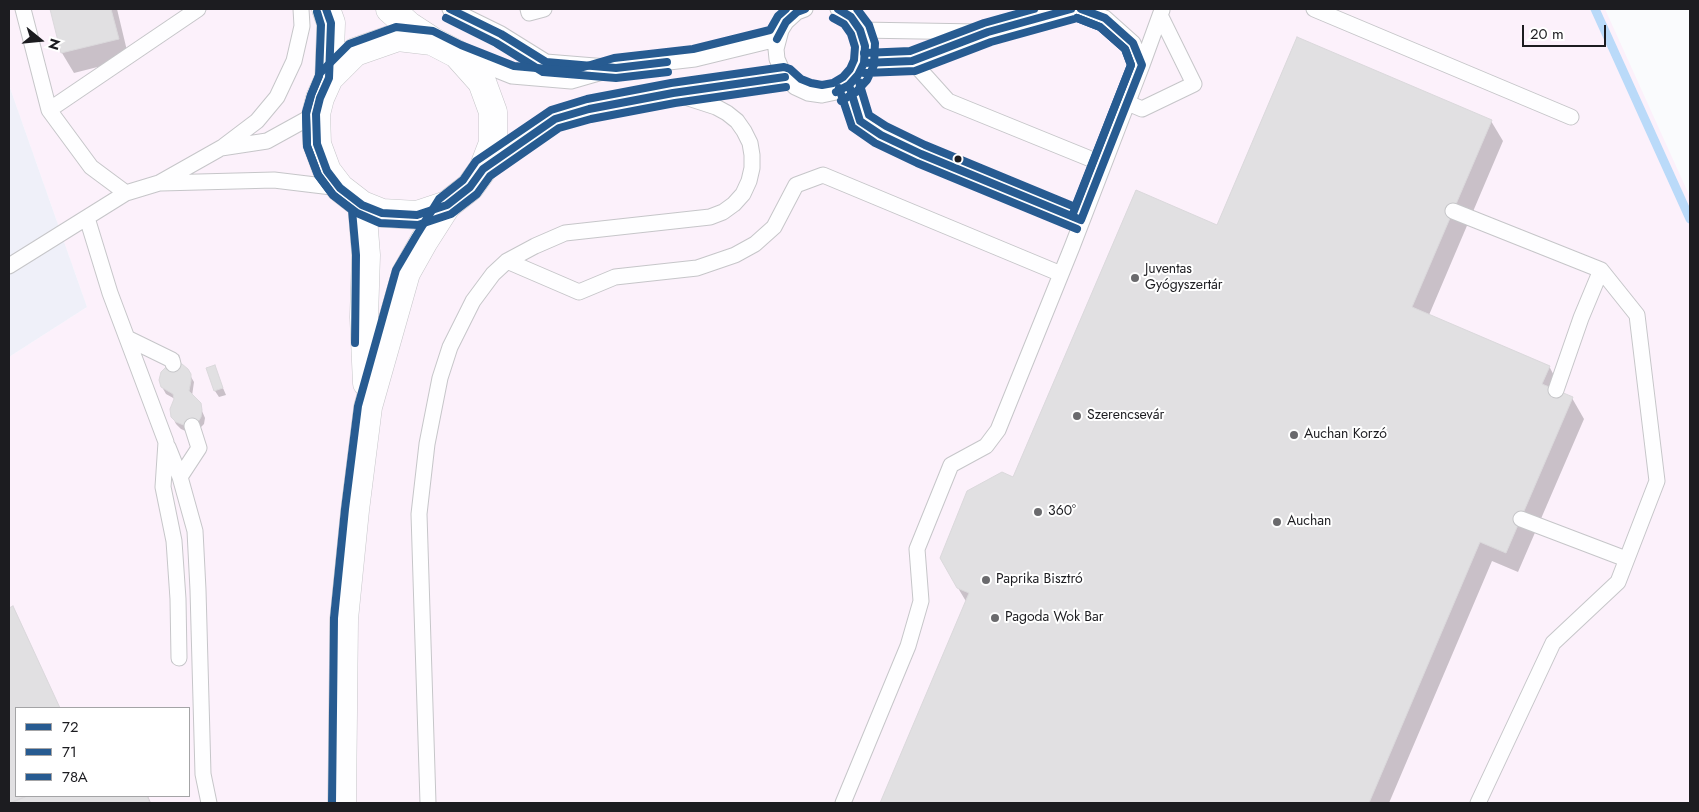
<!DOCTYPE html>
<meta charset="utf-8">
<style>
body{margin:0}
#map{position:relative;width:1699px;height:812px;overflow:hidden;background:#fafbfd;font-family:Jost,sans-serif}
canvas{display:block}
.frame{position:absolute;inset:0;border:10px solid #1c1c20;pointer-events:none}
.legend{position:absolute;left:15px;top:707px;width:175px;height:90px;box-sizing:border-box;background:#fff;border:1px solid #a4a4a6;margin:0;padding:6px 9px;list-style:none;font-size:15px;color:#1c1c20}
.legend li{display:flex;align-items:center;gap:10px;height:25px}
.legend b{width:25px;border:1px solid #a4a4a6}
.north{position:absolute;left:15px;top:15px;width:50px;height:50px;-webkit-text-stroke:4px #fff;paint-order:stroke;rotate:107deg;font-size:14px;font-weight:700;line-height:20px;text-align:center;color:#1c1c20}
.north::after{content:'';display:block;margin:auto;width:18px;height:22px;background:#1c1c20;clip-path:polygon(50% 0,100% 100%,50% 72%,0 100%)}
.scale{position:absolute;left:1522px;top:25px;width:84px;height:22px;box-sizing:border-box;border:2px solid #1c1c20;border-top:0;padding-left:6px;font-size:15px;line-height:18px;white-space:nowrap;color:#1c1c20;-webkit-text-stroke:4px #fff;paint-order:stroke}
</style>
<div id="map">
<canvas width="1699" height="812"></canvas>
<div class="frame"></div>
<ul class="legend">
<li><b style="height:6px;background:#275b91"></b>72</li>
<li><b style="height:6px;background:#275b91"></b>71</li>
<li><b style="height:6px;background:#275b91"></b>78A</li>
</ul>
<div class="north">N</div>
<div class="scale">20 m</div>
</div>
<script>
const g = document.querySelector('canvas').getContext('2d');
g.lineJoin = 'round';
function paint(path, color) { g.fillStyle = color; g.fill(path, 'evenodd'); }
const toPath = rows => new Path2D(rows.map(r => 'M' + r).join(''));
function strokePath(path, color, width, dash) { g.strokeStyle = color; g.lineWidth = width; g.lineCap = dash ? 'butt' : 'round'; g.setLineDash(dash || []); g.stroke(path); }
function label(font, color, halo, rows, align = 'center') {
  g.font = font + ' Jost,sans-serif'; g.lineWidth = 4; g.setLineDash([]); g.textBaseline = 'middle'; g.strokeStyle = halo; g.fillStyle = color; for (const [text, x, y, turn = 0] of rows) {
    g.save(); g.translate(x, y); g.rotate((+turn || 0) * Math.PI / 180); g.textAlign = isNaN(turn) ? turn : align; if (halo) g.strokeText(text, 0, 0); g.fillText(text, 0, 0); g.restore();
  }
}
paint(toPath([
 [9,9,1605,9,1690,197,1690,803,9,803,9,357,87,307,9,85],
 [16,708,189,708,189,796,16,796]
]), '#fcf1fb');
paint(toPath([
 [9,85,87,307,9,357]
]), '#eff0f9');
paint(toPath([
 [51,9,117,9,129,59,74,73,62,53],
 [1491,121,1503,141,1429,315,1549,366,1560,387,1558,392,1572,398,1584,419,1518,572,1492,561,1389,803,881,803,967,603,958,588,1014,479,1218,226],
 [214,367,226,395,219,397,215,391],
 [187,370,194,382,192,396,199,404,205,418,204,424,198,430,190,433,181,429,176,424,172,416,175,399,166,394,162,387],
 [13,607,59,708,16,708,16,796,148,796,151,803,9,803,9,609]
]), '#0003');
strokePath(toPath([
 [1595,9,1690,219]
]), '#badaf9', 9);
const building = toPath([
 [50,9,111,9,119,39,61,53,50,9],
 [1297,37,1492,120,1412,307,1550,366,1542,384,1573,397,1506,553,1480,542,1369,803,880,803,969,593,957,588,940,558,967,491,1002,472,1013,477,1136,190,1217,225,1297,37],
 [176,363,182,364,188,369,191,374,191,381,189,391,201,403,202,410,201,417,198,422,186,426,176,422,171,417,170,409,174,399,173,394,161,387,159,380,161,372,167,366,176,363],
 [215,365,223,388,214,391,206,368,215,365],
 [13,606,60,708,16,708,16,796,27,796,9,803,9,608,13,606],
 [27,796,147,796,150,803,11,803,27,796]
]);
paint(building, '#e1e0e2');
strokePath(building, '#dbd9dc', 1);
const lane = toPath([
 [23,9,49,110,91,167,126,193],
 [450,9,501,34,546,62,607,67],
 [528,9,529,13,544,9],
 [805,9,797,12,786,22,781,30,776,49,777,59,785,77,795,87,808,93,822,95,836,92,849,85,858,75,864,63,865,46,860,30,851,17,838,9],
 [1314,9,1571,117],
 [860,30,979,32],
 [467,58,512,76,571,81,616,68,695,59,777,39],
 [912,61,948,101,1103,164],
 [864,63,912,61,988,32,1071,9],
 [1142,65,1162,10],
 [849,85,860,121,881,135,921,154,1081,220],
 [1128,103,1142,109,1194,84,1161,17],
 [49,110,198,9],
 [224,146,257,121,277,97,294,61,302,26,301,9],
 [486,167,555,119,589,109,673,93,785,77],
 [161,183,274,180,340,188],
 [1453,211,1601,270,1637,315,1657,481,1618,582,1553,643,1478,803],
 [87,218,110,293,166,442,163,487,174,541,178,599,179,658],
 [507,261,579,292,615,277,697,268,735,255,755,244,774,227,796,185,823,175,1061,274],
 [9,266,126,193,159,183,221,148,267,141,316,114],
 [129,339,172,360,173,364],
 [1556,390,1581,318,1601,270],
 [168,447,180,477,195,531,198,590,203,774,209,803],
 [180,477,199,448,192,426],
 [1521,519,1626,559],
 [428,803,419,514,427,444,440,378,450,347,473,301,493,274,507,261,535,246,565,233,710,217,723,212,734,204,743,194,749,181,752,168,752,155,750,143,744,131,737,121,727,113,716,107,673,93],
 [843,803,908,646,921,601,917,549,951,465,986,446,998,430,1072,247,1142,65,1133,43,1105,18,1081,9]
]);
const secondary = toPath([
 [326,9,331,23,329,78],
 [390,9,409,26,432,41,457,54,482,82,493,112,493,143,483,169,470,187,447,205,417,215,382,213,362,205,340,188,327,171,317,144,316,114,320,98,329,78,355,52,398,37,432,41],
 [362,205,366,255,364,317,367,383],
 [342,803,344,619,355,510,368,407,406,273,424,241,447,205]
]);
strokePath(lane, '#c6c6c9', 17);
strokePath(secondary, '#c6c6c9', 29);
strokePath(lane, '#fefeff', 15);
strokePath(secondary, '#fefeff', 28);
strokePath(toPath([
 [326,9,331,23,329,78,320,98,316,114,317,144,327,171,340,188,362,205,382,213,417,215,447,205,470,187,483,169,555,119,589,109,673,93,785,77],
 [450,9,501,34,546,62,616,68,667,62],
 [1081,9,1105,18,1133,43,1142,65,1081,220],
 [777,39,786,22,797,12,805,9],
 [864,63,912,61,988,32,1071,9],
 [849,85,860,121,881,135,921,154,1081,220],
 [836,92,849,85,858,75,864,63,865,46,860,30,851,17,838,9]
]), '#275b91', 8);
strokePath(toPath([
 [317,12,321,25,319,76,311,95,306,112,307,146,318,175,333,195,357,213,380,223,418,225,451,214,477,194,490,176,559,128,591,119,675,103,786,87],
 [446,18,496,43,543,72,616,78,668,72],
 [864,73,915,71,991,42,1074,19],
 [839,88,852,127,875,143,917,163,1077,229],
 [841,101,856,92,867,80,874,65,875,43,869,25,857,9],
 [1072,216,1131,65,1125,49,1100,27,1077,18]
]), '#275b91', 8);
strokePath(toPath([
 [864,53,910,51,984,23,1034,9],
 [859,82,869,115,886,126,925,145,1075,207,1131,65,1125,49,1100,27,1077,18],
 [355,343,356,255,352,210,333,195,318,175,307,146,306,114,311,95,320,73,349,44,396,27,433,31,461,45,514,66,570,71,614,58,693,49,770,30,778,16,786,9],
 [332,803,334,618,345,509,358,406,396,270,416,236,439,199,463,180,476,161,551,110,587,99,671,83,784,67,790,69,801,79,811,83,822,85,833,83,843,77,850,69,854,60,855,47,851,34,844,24,833,18]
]), '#275b91', 8);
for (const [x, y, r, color] of [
 [958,159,4.5,"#1c1c20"],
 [1135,278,5,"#6a6a6d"],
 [1077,416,5,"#6a6a6d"],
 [1294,435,5,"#6a6a6d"],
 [1038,512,5,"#6a6a6d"],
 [1277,522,5,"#6a6a6d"],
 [986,580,5,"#6a6a6d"],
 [995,618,5,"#6a6a6d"]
]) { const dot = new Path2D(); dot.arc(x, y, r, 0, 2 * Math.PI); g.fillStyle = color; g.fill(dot); strokePath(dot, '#fff', 2); }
label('14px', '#1c1c20', '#fff', [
 ["Juventas",1145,270],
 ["Gyógyszertár",1145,286],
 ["Szerencsevár",1087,416],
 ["Auchan Korzó",1304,435],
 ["360°",1048,512],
 ["Auchan",1287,522],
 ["Paprika Bisztró",996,580],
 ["Pagoda Wok Bar",1005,618]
], 'left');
</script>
